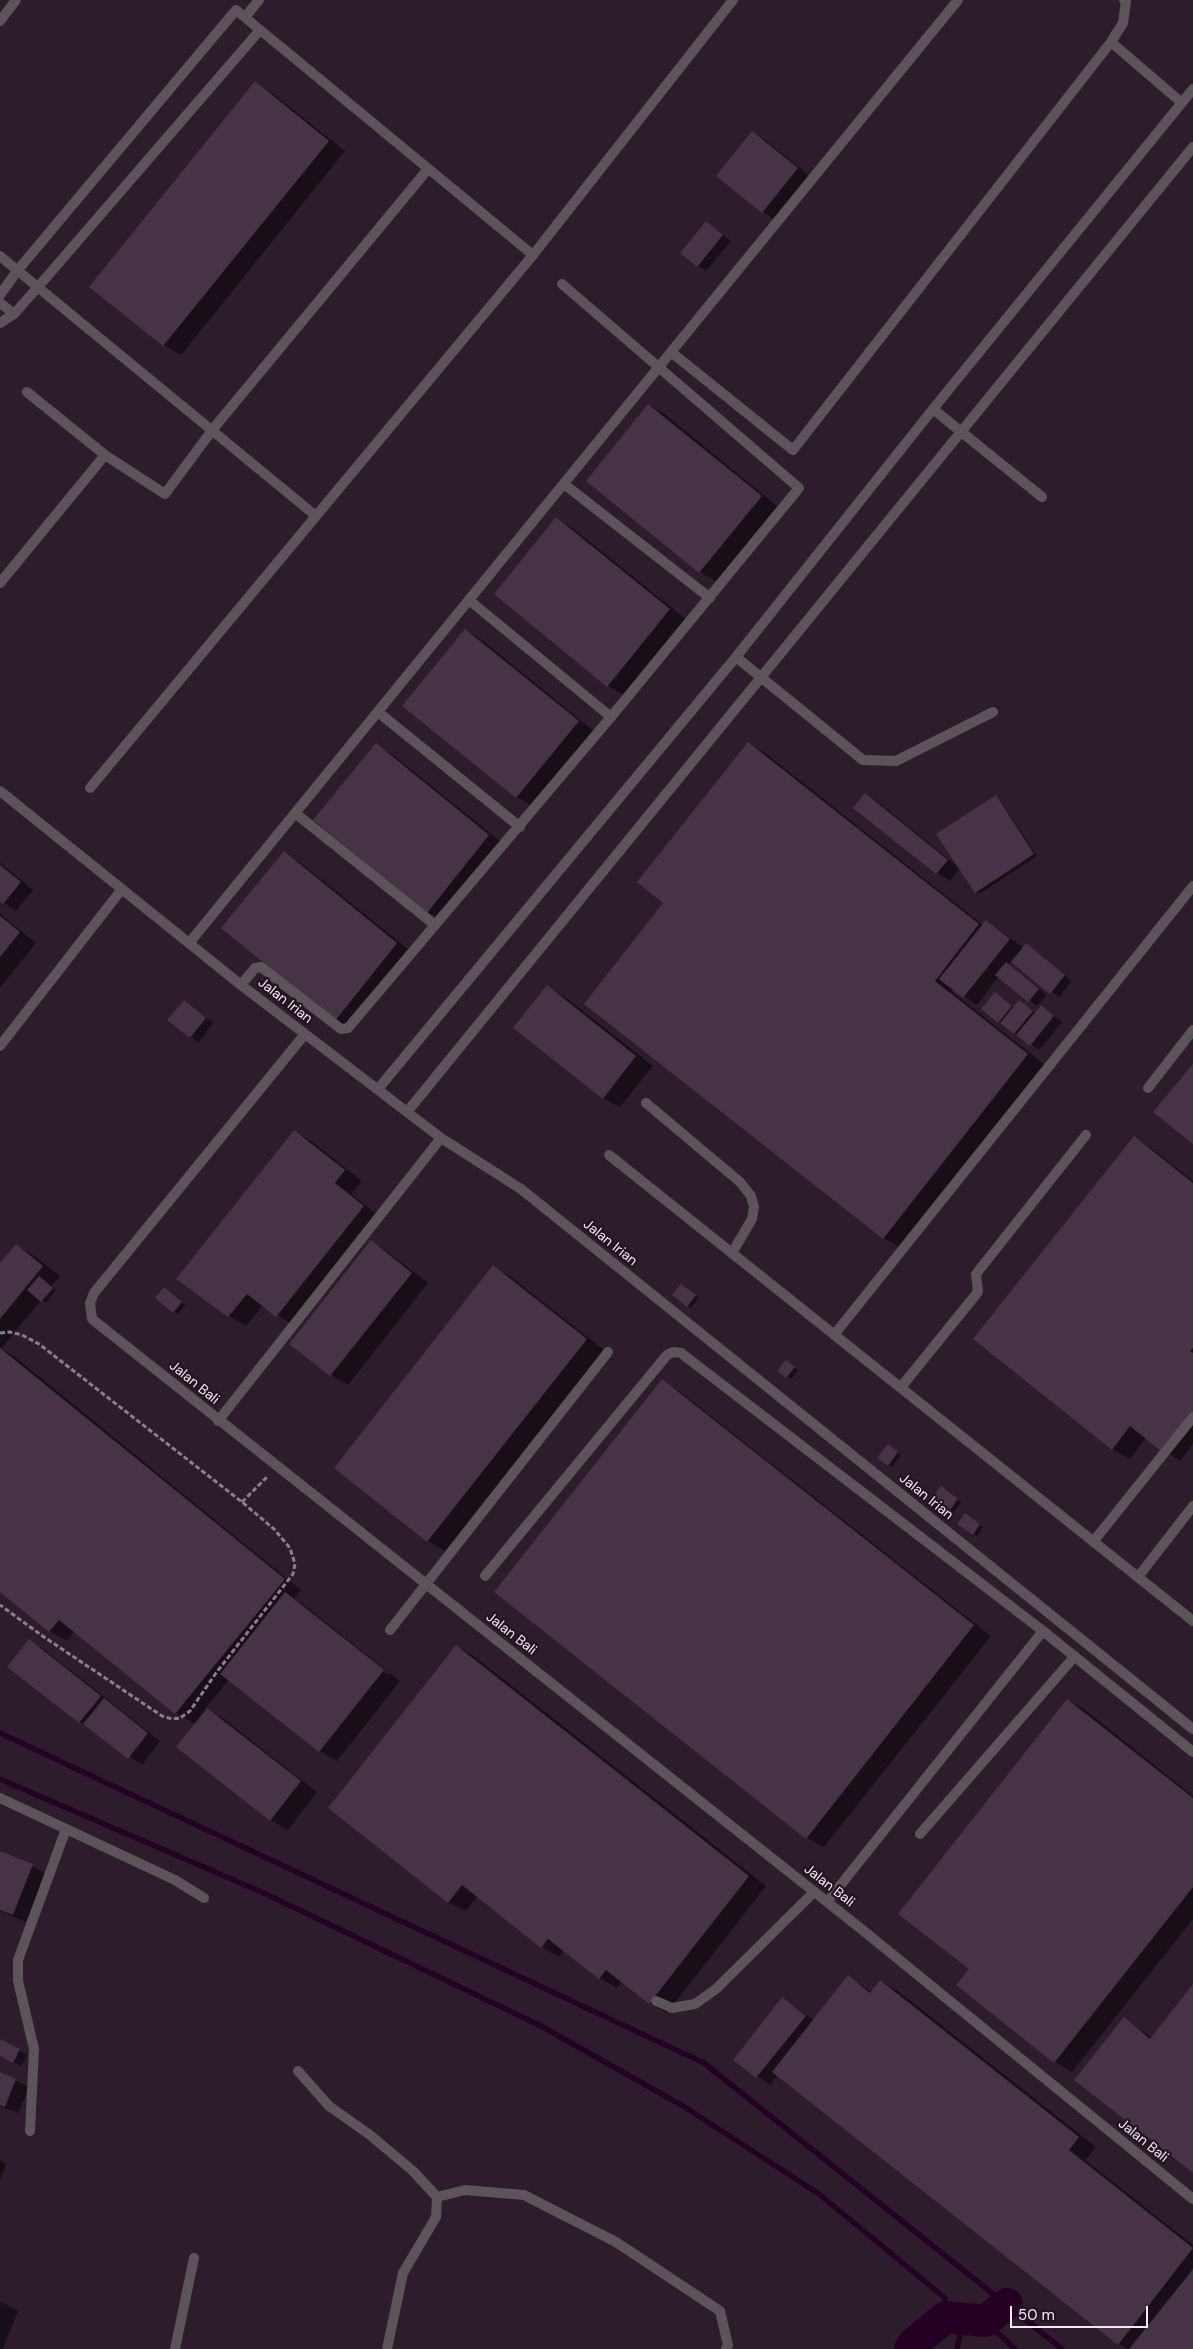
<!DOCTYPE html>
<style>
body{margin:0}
#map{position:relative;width:1193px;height:2349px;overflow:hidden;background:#2d1c2c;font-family:"DM Sans",sans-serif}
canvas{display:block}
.scale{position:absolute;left:1010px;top:2306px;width:138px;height:22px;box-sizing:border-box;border:2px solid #f4e8f3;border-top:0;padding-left:6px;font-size:15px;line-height:18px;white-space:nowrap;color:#f4e8f3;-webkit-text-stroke:4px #231322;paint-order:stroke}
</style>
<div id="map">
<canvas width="1193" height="2349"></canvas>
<div class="scale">50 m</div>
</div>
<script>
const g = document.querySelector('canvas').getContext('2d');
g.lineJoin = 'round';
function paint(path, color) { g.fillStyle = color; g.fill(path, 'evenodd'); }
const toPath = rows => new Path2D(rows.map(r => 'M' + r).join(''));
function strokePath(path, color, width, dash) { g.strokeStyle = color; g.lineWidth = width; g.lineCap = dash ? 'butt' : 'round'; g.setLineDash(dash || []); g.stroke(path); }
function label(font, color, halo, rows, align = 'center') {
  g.font = font + ' "DM Sans",sans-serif'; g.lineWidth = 4.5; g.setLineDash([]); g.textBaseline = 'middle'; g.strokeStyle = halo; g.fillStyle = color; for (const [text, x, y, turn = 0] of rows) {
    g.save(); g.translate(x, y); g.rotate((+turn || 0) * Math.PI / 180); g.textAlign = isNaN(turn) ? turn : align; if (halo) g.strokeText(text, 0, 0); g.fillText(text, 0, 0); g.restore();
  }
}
paint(toPath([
 [255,83,272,93,345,151,181,355,164,345,91,287],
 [752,133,765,140,810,176,775,220,763,212],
 [706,222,731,241,706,271,682,253],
 [649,405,666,415,778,507,717,582,700,572,587,481],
 [557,519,574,529,687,620,625,696,608,686,496,594],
 [465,630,482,640,595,732,534,807,517,797,404,706],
 [748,743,765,753,983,925,987,921,1024,948,1034,950,1072,981,1059,997,1011,961,1008,965,1047,995,1037,1006,999,976,977,1005,953,989,951,991,1045,1065,901,1248,884,1238,585,1004,665,902],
 [376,745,393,755,506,846,445,921,427,912],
 [865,795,878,802,959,868,996,797,999,799,1037,856,979,894,975,892,960,868,950,881,937,873,855,808],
 [284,853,301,863,414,954,352,1030,335,1020],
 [0,863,33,890,16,911,0,900],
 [0,914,36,943,0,988],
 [547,987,565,997,653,1066,620,1107,603,1098],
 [995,994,1015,1008,1020,1002,1036,1013,1041,1007,1062,1022,1039,1050,998,1022],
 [184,1001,213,1023,199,1042,190,1037],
 [294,1131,311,1141,362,1181,351,1194,380,1217,294,1326,263,1305,246,1326,229,1316],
 [1134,1138,1151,1148,1193,1181,1193,1444,1180,1461,1146,1438,1130,1459,1112,1449],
 [371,1242,388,1252,428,1283,348,1385,331,1375,291,1344],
 [16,1245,33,1255,60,1276,51,1287,56,1290,46,1303,41,1300,1,1349,15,1357,301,1590,294,1599,400,1681,337,1761,320,1751,229,1680,205,1708,224,1719,317,1792,288,1830,270,1820,195,1724,176,1713,75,1631,67,1641,50,1631,0,1591,0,1265],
 [300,1602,390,1673,388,1675,300,1605],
 [494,1267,511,1277,604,1350,445,1551,428,1541,335,1468],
 [685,1288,699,1298,691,1308,687,1306],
 [168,1291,185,1305,178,1314,156,1298],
 [790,1364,798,1370,791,1379,779,1371],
 [662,1381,679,1391,991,1636,824,1847,807,1838],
 [892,1448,901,1455,892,1467,888,1465],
 [945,1490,961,1502,952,1514,948,1512],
 [969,1517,983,1527,977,1536,974,1534],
 [29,1641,42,1648,160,1741,142,1765,80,1722,9,1666],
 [457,1646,474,1656,766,1886,667,2013,649,2003,623,1981,617,1988,600,1978,564,1950,559,1957,542,1947,478,1896,466,1911,448,1902],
 [1067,1700,1085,1710,1193,1796,1193,1919,1072,2072,1055,2062,957,1985,971,1969],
 [0,1852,46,1873,26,1922,0,1911],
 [848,1977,872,1992,881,1981,898,1991,1096,2147,1085,2160,1193,2245,1193,2349,1128,2349,1119,2344,778,2075,770,2085,735,2060,783,1999,814,2020],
 [1193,1986,1193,2172,1124,2019,1152,2038],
 [0,2040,27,2055,21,2066,0,2055],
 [0,2073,29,2087,18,2113,0,2106],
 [0,2160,6,2164,0,2181],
 [0,2301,18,2311,3,2349,0,2349]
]), '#0007');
strokePath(toPath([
 [0,1733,704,2063,1062,2349],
 [0,1779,266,1894,541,2026,683,2106,819,2194,945,2298,946,2317],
 [985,2321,1015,2349],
 [957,2349,963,2319]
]), '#240024', 5.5);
strokePath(toPath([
 [910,2349,914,2343,946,2317,985,2321,1007,2304]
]), '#240024', 32);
paint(toPath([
 [255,81,329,141,163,346,89,287],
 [752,131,798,168,762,213,716,176],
 [706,221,723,235,697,267,680,253],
 [648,404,762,496,699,573,586,481],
 [556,517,670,609,607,687,494,594],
 [465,629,579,721,516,798,402,706],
 [748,742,979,924,935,981,1028,1054,883,1239,584,1004,663,903,637,882],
 [376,743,489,835,427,913,313,820],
 [865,793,948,860,936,874,853,808],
 [996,795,1034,854,975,893,936,834],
 [284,851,397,943,335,1021,221,928],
 [0,865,21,882,3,904,0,902],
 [0,916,20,932,0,957],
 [986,920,1010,939,963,998,939,979],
 [1026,943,1065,975,1050,994,1011,962],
 [1006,962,1039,989,1028,1002,995,975],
 [547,985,636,1056,603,1099,513,1028],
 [995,992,1012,1006,998,1023,981,1009],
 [184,1000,206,1018,190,1038,167,1020],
 [1019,1000,1033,1011,1014,1034,1000,1023],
 [1041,1005,1054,1016,1030,1046,1016,1035],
 [1193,1064,1193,1144,1153,1112],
 [294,1130,345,1170,335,1183,364,1206,276,1317,247,1294,228,1317,176,1279],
 [1134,1136,1193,1183,1193,1348,1190,1351,1193,1353,1193,1413,1162,1452,1130,1426,1112,1450,973,1339],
 [371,1240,412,1273,330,1376,289,1344],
 [16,1244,43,1266,0,1319,0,1263],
 [493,1265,587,1339,427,1542,334,1468],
 [39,1276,53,1288,41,1302,27,1290],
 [681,1284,696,1295,687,1307,672,1295],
 [164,1287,182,1302,173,1313,155,1298],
 [0,1348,285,1579,175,1714,59,1620,49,1632,0,1592],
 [786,1360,795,1367,786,1378,777,1371],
 [662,1379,974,1625,806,1839,494,1592],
 [888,1444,898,1452,888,1466,877,1458],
 [941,1486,958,1499,948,1513,930,1500],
 [965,1513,980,1524,973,1535,957,1524],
 [285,1592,384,1670,319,1752,220,1674],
 [29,1639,101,1696,79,1723,7,1667],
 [456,1645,749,1876,649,2004,606,1970,599,1979,548,1939,541,1948,462,1885,448,1903,328,1808],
 [104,1698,148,1733,128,1759,83,1724],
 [1067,1699,1193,1798,1193,1887,1054,2063,956,1985,969,1969,898,1914],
 [207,1708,301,1781,270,1821,176,1747],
 [0,1851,33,1864,13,1915,0,1910],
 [848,1975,870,1993,880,1980,1079,2137,1069,2150,1193,2248,1118,2345,772,2072],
 [1193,1984,1193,2173,1074,2080,1124,2017,1150,2039],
 [782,1997,806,2016,756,2078,733,2060],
 [0,2039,20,2049,13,2063,0,2056],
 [0,2072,16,2079,5,2107,0,2105],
 [1193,2269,1193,2349,1129,2349]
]), '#463345');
strokePath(toPath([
 [0,1333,10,1332,22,1335,39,1344,242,1502,274,1529,290,1548,295,1564,293,1574,216,1673,190,1711,180,1718,172,1719,162,1716,44,1637,0,1605],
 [242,1502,268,1476]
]), '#8c7e8b', 3, [5, 2.5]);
strokePath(toPath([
 [245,17,259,0],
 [0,21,16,0],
 [1111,42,1182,103],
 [0,256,316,516],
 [0,295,17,271,236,10,533,255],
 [0,303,14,314],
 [0,323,14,314,38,287,260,30],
 [671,352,793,450,1111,42,1123,23,1126,1,1124,0],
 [27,392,105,455,165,494,213,429,428,169],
 [933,409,1042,497],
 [564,484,710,598],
 [0,583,105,455],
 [469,600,611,717,799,488,562,284],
 [736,657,863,760,896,761,993,712],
 [378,712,520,827],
 [90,788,533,255,733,0],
 [0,791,241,985,441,1138,521,1189,1193,1729],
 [295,813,435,925],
 [190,942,958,0],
 [241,985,255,968,261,967,341,1029,348,1028,611,717],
 [305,1034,94,1293,90,1303,92,1319,865,1932,1193,2199],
 [0,1046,122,889],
 [1148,1088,1193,1030],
 [378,1089,736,657,933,409,1193,89],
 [646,1103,740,1182,751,1196,754,1207,752,1219,732,1253],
 [407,1112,1193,147],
 [609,1155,1193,1621],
 [834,1335,1193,886],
 [901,1387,978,1292,976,1274,1086,1135],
 [218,1421,441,1138],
 [1093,1542,1193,1417],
 [485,1576,667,1355,673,1352,681,1353,1043,1631,1193,1752],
 [1138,1577,1193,1506],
 [390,1630,608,1352],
 [0,1798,175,1880,204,1898],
 [920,1834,1075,1656],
 [827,1902,1043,1631],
 [656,2001,672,2008,695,2004,716,1989,814,1892],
 [298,2071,329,2106,370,2135,413,2171,437,2197,436,2217,403,2273,387,2349],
 [30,2131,34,2049,18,1981,18,1960,66,1829],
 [437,2197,465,2190,524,2195,616,2242,720,2311,728,2345,726,2349],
 [175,2349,194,2258]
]), '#5c535b', 10);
label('14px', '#f4e8f3', '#231322', [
 ["Jalan Irian",285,1001,38],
 ["Jalan Irian",610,1243,39],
 ["Jalan Bali",194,1383,39],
 ["Jalan Irian",926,1497,39],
 ["Jalan Bali",511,1634,38],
 ["Jalan Bali",829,1886,38],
 ["Jalan Bali",1143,2141,39]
]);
</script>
